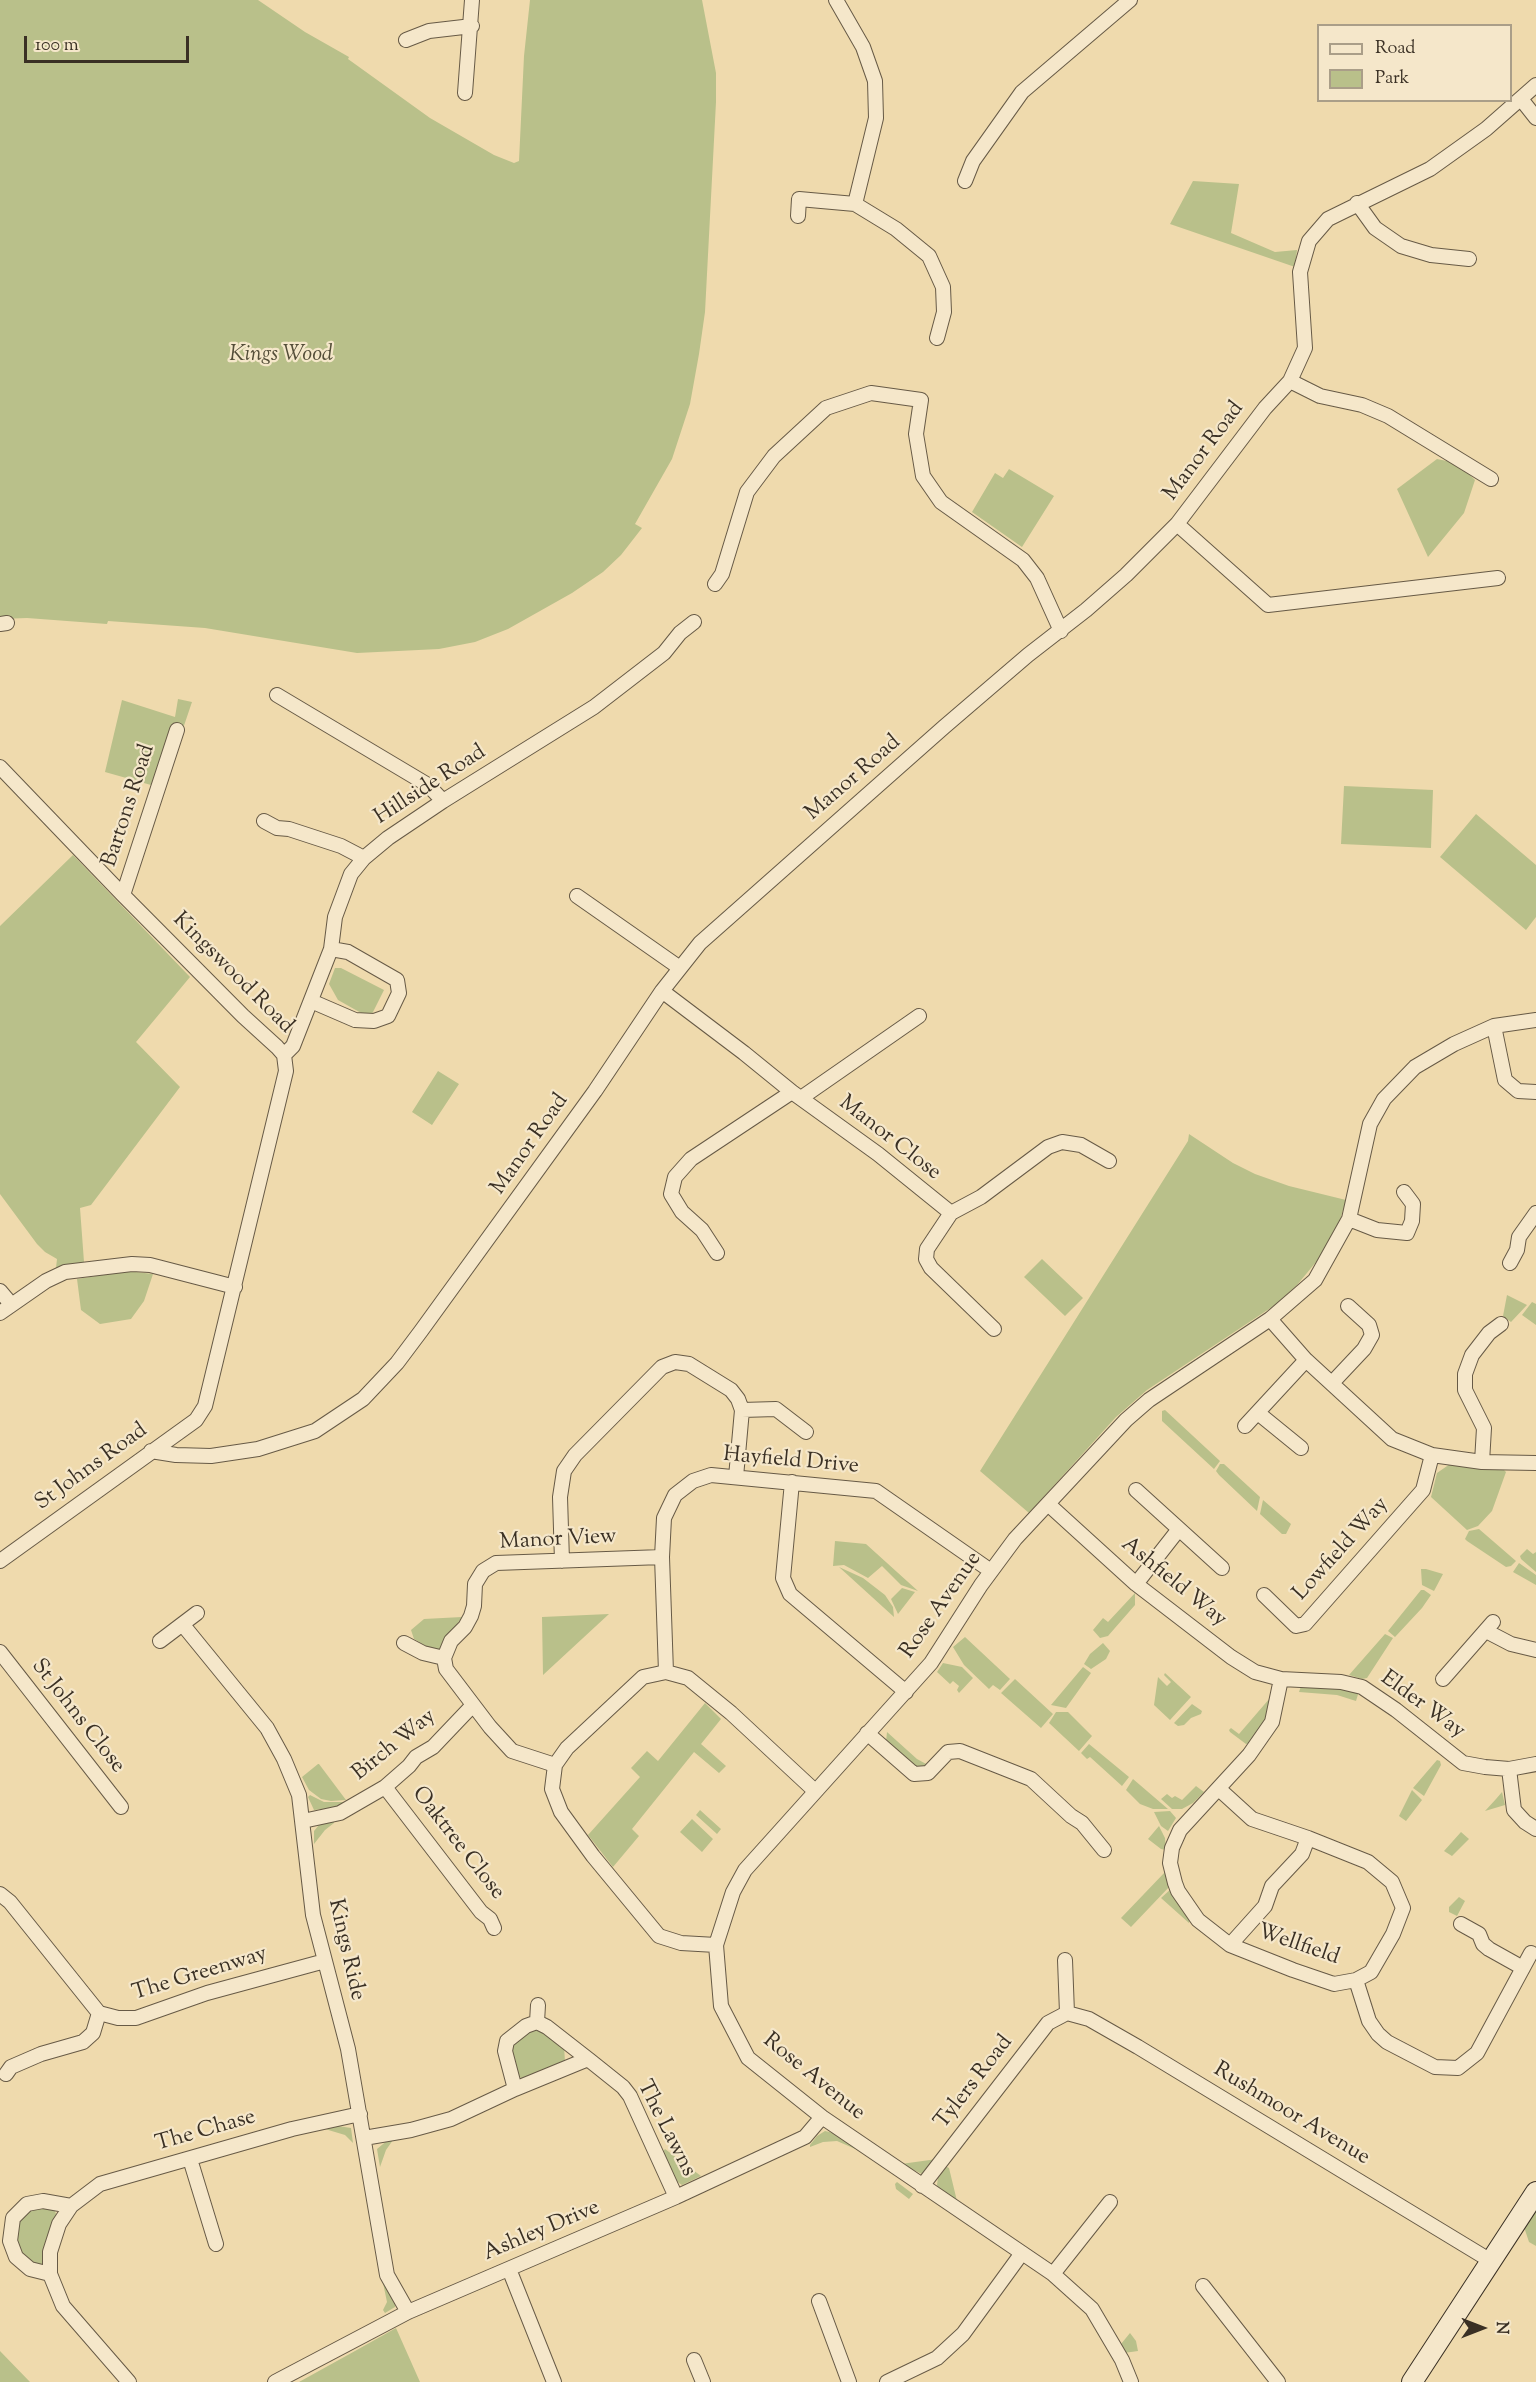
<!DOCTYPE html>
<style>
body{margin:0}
#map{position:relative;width:1536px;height:2382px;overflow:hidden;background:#efdaad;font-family:"Sorts Mill Goudy",serif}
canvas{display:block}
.legend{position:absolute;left:1317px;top:24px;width:195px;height:78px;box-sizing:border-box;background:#f5e7ca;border:2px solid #aa9e88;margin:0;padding:8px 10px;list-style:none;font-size:18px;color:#3a3024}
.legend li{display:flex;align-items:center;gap:12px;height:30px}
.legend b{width:30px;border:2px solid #aa9e88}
.north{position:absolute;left:1452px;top:2298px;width:60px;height:60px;-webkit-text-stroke:4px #f5e7ca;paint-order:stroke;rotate:90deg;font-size:16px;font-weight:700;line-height:24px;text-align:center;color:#3a3024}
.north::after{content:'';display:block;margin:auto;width:21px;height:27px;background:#3a3024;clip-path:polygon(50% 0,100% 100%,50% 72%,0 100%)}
.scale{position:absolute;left:24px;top:36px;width:165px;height:27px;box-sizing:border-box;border:3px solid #3a3024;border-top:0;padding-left:8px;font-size:18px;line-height:21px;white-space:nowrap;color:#3a3024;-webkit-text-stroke:4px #f5e7ca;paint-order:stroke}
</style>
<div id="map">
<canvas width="1536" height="2382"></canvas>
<ul class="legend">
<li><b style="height:8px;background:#f5e7ca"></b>Road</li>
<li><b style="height:16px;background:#b9c08a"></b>Park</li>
</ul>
<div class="north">N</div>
<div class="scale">100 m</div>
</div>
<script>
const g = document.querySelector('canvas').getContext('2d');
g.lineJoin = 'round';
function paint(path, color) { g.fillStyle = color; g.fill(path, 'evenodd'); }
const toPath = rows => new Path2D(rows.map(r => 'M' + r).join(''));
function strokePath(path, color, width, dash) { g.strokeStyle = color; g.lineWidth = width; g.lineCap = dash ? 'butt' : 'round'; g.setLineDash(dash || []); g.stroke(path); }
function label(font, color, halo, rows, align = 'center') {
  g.font = font + ' "Sorts Mill Goudy",serif'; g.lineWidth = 4.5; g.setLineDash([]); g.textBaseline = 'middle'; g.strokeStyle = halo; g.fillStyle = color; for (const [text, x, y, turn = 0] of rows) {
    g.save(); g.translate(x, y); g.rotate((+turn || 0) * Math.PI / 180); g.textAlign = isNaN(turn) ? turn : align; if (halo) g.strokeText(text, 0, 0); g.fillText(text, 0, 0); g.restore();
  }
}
paint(toPath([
 [0,0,258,0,305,32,349,57,348,59,430,118,494,155,514,163,519,161,524,56,530,0,702,0,716,73,716,102,705,312,699,354,690,404,672,459,635,524,642,528,621,555,603,572,572,593,508,629,475,642,439,649,357,653,205,628,108,621,107,624,27,618,0,619],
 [1193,181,1239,184,1231,233,1275,252,1297,250,1295,267,1170,224],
 [1437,459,1452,462,1463,468,1475,480,1464,513,1428,557,1397,489],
 [1009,469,1054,496,1022,547,972,512,995,473,1003,478],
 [178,699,192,702,172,761,160,760,151,785,105,772,122,700,175,717],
 [1344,786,1433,790,1431,848,1341,844],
 [1476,814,1536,865,1536,917,1526,930,1440,857],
 [73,855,190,977,136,1042,180,1087,91,1205,80,1208,84,1262,56,1268,57,1259,45,1252,37,1244,0,1194,0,926],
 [335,968,341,968,384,990,370,1018,338,1000,329,984],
 [438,1071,459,1084,432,1125,412,1112],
 [1189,1134,1233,1163,1255,1174,1289,1186,1346,1200,1338,1227,1321,1256,1297,1285,1275,1305,1147,1390,1116,1417,1029,1513,980,1471,1188,1141],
 [1042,1259,1083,1298,1065,1316,1024,1277],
 [127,1271,153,1274,144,1301,131,1319,100,1324,81,1310,77,1279],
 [1507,1295,1527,1305,1511,1322,1503,1316],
 [1532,1302,1536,1304,1536,1325,1522,1315],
 [1165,1410,1220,1461,1214,1469,1162,1421,1162,1411],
 [1220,1464,1224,1464,1260,1497,1257,1511,1219,1475,1216,1471],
 [1450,1464,1476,1469,1503,1469,1506,1472,1492,1511,1478,1526,1467,1530,1431,1497,1437,1473],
 [1263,1500,1291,1524,1286,1534,1282,1534,1260,1514],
 [1479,1529,1516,1561,1511,1566,1506,1567,1467,1541,1465,1539,1469,1531],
 [835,1541,866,1544,918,1591,901,1585,882,1566,868,1578,844,1565,833,1566],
 [1527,1549,1533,1554,1536,1552,1536,1572,1521,1559,1520,1556],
 [1519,1563,1536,1575,1536,1585,1513,1572],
 [839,1567,863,1578,885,1595,893,1607,894,1617],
 [1421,1569,1426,1569,1443,1574,1434,1591,1422,1585],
 [902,1588,915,1592,898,1614,891,1599],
 [1421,1590,1424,1590,1431,1595,1422,1608,1395,1637,1388,1631],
 [1135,1593,1135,1605,1108,1636,1100,1638,1093,1630,1103,1618,1108,1622],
 [609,1614,543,1675,542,1617],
 [462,1617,439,1650,429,1648,414,1639,411,1630,424,1619],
 [1385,1634,1393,1638,1367,1678,1362,1679,1349,1675],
 [965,1637,1010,1679,1000,1690,993,1685,989,1689,964,1665,953,1647],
 [1103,1643,1110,1651,1106,1659,1091,1669,1084,1664,1090,1654],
 [943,1663,962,1667,973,1678,959,1693,957,1690,959,1686,953,1681,950,1684,937,1672],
 [1083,1667,1091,1673,1066,1708,1051,1705],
 [1165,1673,1191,1697,1170,1720,1154,1705,1158,1677,1167,1686,1171,1682,1164,1675],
 [1015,1679,1053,1714,1041,1728,1001,1693],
 [1323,1685,1359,1691,1356,1701,1337,1695,1299,1692,1301,1686],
 [1270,1698,1273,1703,1272,1712,1250,1743,1246,1744,1230,1732,1229,1730,1231,1728,1239,1734],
 [705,1703,721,1719,701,1744,726,1766,719,1773,694,1752,632,1829,639,1836,613,1867,588,1835,640,1777,631,1768,647,1751,658,1761],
 [1192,1704,1202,1711,1201,1714,1191,1718,1184,1725,1178,1726,1174,1723],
 [1056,1712,1068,1712,1092,1736,1079,1751,1049,1723],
 [887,1732,917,1759,928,1765,921,1768,911,1764,886,1742],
 [1089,1744,1129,1777,1122,1786,1090,1757,1087,1759,1081,1753],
 [1437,1760,1440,1761,1441,1765,1424,1796,1413,1788],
 [318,1764,319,1764,346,1800,331,1801,321,1799,309,1790,302,1777],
 [1133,1779,1168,1809,1153,1809,1140,1804,1126,1790],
 [1196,1786,1204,1792,1193,1803,1182,1809,1172,1809,1161,1799,1167,1794,1172,1798,1175,1796,1182,1800],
 [1412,1790,1422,1800,1406,1821,1399,1816],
 [1502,1792,1505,1805,1485,1811,1496,1799],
 [310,1795,324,1802,346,1802,335,1808,314,1810,308,1797],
 [700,1810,721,1829,717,1834,696,1815],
 [1170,1811,1176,1818,1168,1831,1161,1826,1154,1812],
 [692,1819,713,1839,702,1852,680,1832],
 [323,1820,334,1821,334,1823,325,1830,314,1844,314,1831],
 [1159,1826,1165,1838,1166,1850,1161,1849,1148,1839],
 [1461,1832,1469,1839,1452,1856,1444,1851],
 [1166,1871,1170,1886,1131,1927,1121,1918],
 [1172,1888,1190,1919,1189,1923,1161,1898],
 [1459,1897,1465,1901,1457,1916,1449,1912,1449,1907],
 [529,2029,545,2029,564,2046,565,2062,525,2080,516,2075,510,2050,514,2040],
 [338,2126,351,2128,353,2143,345,2135,325,2129],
 [825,2131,834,2133,860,2151,837,2141,823,2142,810,2147,810,2145,817,2136],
 [409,2137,393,2140,386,2150,380,2167,377,2149,389,2139],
 [665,2149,701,2176,682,2185,676,2181,661,2154],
 [937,2159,929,2171,922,2174,901,2164],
 [945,2166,949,2168,957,2201,939,2191,937,2185,938,2177],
 [897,2182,913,2194,909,2199,896,2189,895,2184],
 [53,2207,57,2216,46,2259,43,2265,38,2268,32,2267,16,2246,17,2224,33,2208],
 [1536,2209,1536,2246,1529,2242,1524,2227],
 [382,2278,395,2299,395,2307,385,2313,383,2310,387,2302],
 [396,2328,420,2382,299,2382,355,2351],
 [1130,2333,1136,2341,1138,2351,1124,2353,1121,2344],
 [0,2351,30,2382,0,2382]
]), '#b9c08a');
const minor = toPath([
 [836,0,863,47,875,81,876,118,855,204],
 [406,40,429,31,472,26],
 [465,93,472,0],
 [1521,99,1536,118],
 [965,181,973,161,1022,92,1130,0],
 [1357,203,1375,228,1401,246,1431,255,1469,259],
 [798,216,799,199,855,204,896,229,929,256,943,287,944,312,937,338],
 [1290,381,1320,396,1362,405,1388,416,1491,479],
 [1177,524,1268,605,1498,578],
 [715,584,722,574,747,492,774,456,826,408,871,393,921,400,916,434,923,476,941,502,1023,560,1037,578,1061,631],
 [0,624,7,623],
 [277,695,428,785,443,801],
 [0,767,123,895,243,1016,277,1047,284,1055,286,1071,205,1406,196,1420,0,1561],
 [264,821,277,828,289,829,341,846,364,858],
 [123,895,177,730],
 [577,896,680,968],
 [662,991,744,1053,792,1092,878,1154,951,1213,981,1197,1048,1147,1062,1142,1081,1145,1109,1161],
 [311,1001,355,1020,374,1021,388,1016,399,993,397,980,348,952,331,949],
 [1494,1026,1505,1080,1518,1091,1536,1092],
 [284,1055,293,1046,331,949,335,917,351,874,364,858,388,838,443,801,594,707,664,653,680,633,694,622],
 [801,1098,919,1016],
 [951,1213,927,1249,926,1259,931,1268,994,1329],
 [1349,1219,1377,1230,1407,1233,1412,1221,1413,1204,1404,1192],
 [717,1253,702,1230,682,1212,671,1194,675,1177,691,1159,792,1092],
 [1510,1263,1517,1250,1519,1237,1536,1213],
 [0,1291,11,1304],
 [0,1313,46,1281,65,1272,132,1264,150,1265,235,1287],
 [1270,1319,1306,1360,1392,1439,1432,1455,1482,1462,1536,1463],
 [1332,1383,1364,1349,1372,1335,1369,1325,1348,1306],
 [742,1410,776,1409,806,1432],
 [1258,1413,1301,1448],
 [1245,1426,1306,1360],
 [151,1451,176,1455,211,1456,258,1449,315,1431,363,1399,397,1363,421,1331,595,1091,662,991,700,943,944,727,1028,655,1086,610,1126,575,1177,524,1265,408,1290,381,1305,348,1300,272,1309,241,1328,219,1430,169,1486,129,1536,85],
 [1482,1462,1484,1428,1465,1390,1465,1374,1472,1355,1489,1333,1501,1324],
 [792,1482,783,1578,790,1594,906,1692],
 [1136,1490,1222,1568],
 [1048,1504,1136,1584,1231,1657,1255,1672,1281,1679,1341,1682,1362,1687,1396,1710,1463,1763,1485,1767,1509,1769,1536,1764],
 [562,1561,560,1497,564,1471,575,1455,662,1367,675,1362,689,1364,731,1390,738,1399,742,1410,736,1477],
 [1136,1584,1179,1529],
 [1264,1595,1296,1626,1305,1624,1423,1490,1432,1455],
 [183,1625,267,1728,284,1759,299,1795,313,1915,348,2049,387,2275,408,2312],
 [1486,1631,1511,1644,1536,1650],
 [160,1641,197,1613],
 [404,1643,423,1653,444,1658,446,1669,490,1727,512,1751,555,1765],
 [0,1652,121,1807],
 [444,1658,451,1641,465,1627,471,1616,474,1606,475,1584,483,1571,496,1563,662,1557],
 [666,1672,662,1557,664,1518,675,1495,693,1481,711,1475,876,1491,991,1571],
 [1443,1679,1493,1622],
 [867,1733,914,1774,928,1773,948,1752,960,1751,1031,1779,1071,1816,1082,1823,1104,1850],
 [1509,1769,1514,1810,1525,1822,1536,1829],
 [385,1787,481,1912,490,1919,494,1928],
 [1219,1789,1252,1819,1308,1838],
 [303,1821,340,1813,385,1787,409,1766,416,1757,433,1747,473,1705],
 [0,1894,10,1902,99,2013,118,2018,136,2018,207,1993,325,1961],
 [1461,1924,1479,1934,1483,1944,1489,1949,1523,1968],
 [716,1945,681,1943,659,1936,593,1856,561,1812,552,1789,555,1765,567,1748,643,1677,666,1672,688,1678,731,1713,815,1791],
 [1230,1945,1265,1906,1272,1886,1302,1854,1308,1838,1368,1862,1392,1882,1403,1908,1393,1934,1371,1972,1356,1980,1334,1984,1293,1970,1230,1945,1198,1920,1178,1891,1175,1883,1170,1863,1172,1848,1180,1830,1249,1755,1272,1722,1281,1679],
 [1065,1960,1067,2013],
 [1356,1980,1369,2021,1378,2034,1387,2042,1435,2067,1458,2068,1477,2053,1531,1953],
 [1067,2013,1089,2019,1138,2047,1491,2261],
 [537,2022,538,2005],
 [6,2074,11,2067,41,2054,83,2042,93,2033,99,2013],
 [515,2089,505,2051,507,2041,526,2026,537,2022,547,2027,588,2059],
 [364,2138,411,2130,451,2119,515,2089,588,2059,623,2087,630,2096,676,2197],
 [190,2159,216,2244],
 [922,2186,1048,2023,1067,2013],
 [509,2269,554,2382],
 [50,2274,30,2269,16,2257,10,2241,13,2218,27,2204,43,2201,71,2206],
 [1053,2274,1110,2202],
 [1203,2286,1278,2382],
 [819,2301,849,2382],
 [694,2360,703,2382],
 [129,2382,63,2306,50,2274,50,2252,59,2224,71,2206,100,2184,292,2129,360,2114],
 [275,2382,408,2312,676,2197,805,2137,822,2117],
 [887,2382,937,2358,963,2334,1022,2253],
 [1131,2382,1122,2360,1092,2309,1053,2274,822,2117,748,2058,721,2006,716,1945,733,1892,745,1870,931,1663,981,1585,1015,1539,1126,1420,1149,1400,1270,1319,1315,1280,1349,1219,1370,1124,1384,1099,1415,1067,1454,1044,1494,1026,1536,1020]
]);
const secondary = toPath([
 [1412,2382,1536,2192]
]);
strokePath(minor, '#675a46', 16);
strokePath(secondary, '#3a3024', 22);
strokePath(minor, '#f5e7ca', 14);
strokePath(secondary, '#f5e7ca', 20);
label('italic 22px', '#534d38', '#f5e7ca', [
 ["Kings Wood",281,356]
]);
label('22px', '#3a3024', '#f5e7ca', [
 ["Manor Road",1205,452,-53],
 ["Manor Road",854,779,-41],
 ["Hillside Road",431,786,-33],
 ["Bartons Road",130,806,-72],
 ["Kingswood Road",232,974,45],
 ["Manor Close",889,1139,38],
 ["Manor Road",531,1145,-55],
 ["Hayfield Drive",791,1462,5],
 ["St Johns Road",92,1468,-36],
 ["Manor View",558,1541,-3],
 ["Lowfield Way",1342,1550,-48],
 ["Ashfield Way",1173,1583,39],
 ["Rose Avenue",942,1606,-55],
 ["Elder Way",1422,1706,36],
 ["St Johns Close",77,1717,52],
 ["Birch Way",395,1746,-39],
 ["Oaktree Close",457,1844,52],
 ["Wellfield",1298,1946,19],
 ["Kings Ride",345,1950,77],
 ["The Greenway",200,1975,-17],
 ["Rose Avenue",813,2078,39],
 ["Tylers Road",975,2083,-52],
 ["Rushmoor Avenue",1291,2115,31],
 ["The Lawns",665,2129,63],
 ["The Chase",206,2132,-16],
 ["Ashley Drive",542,2232,-23]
]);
</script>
